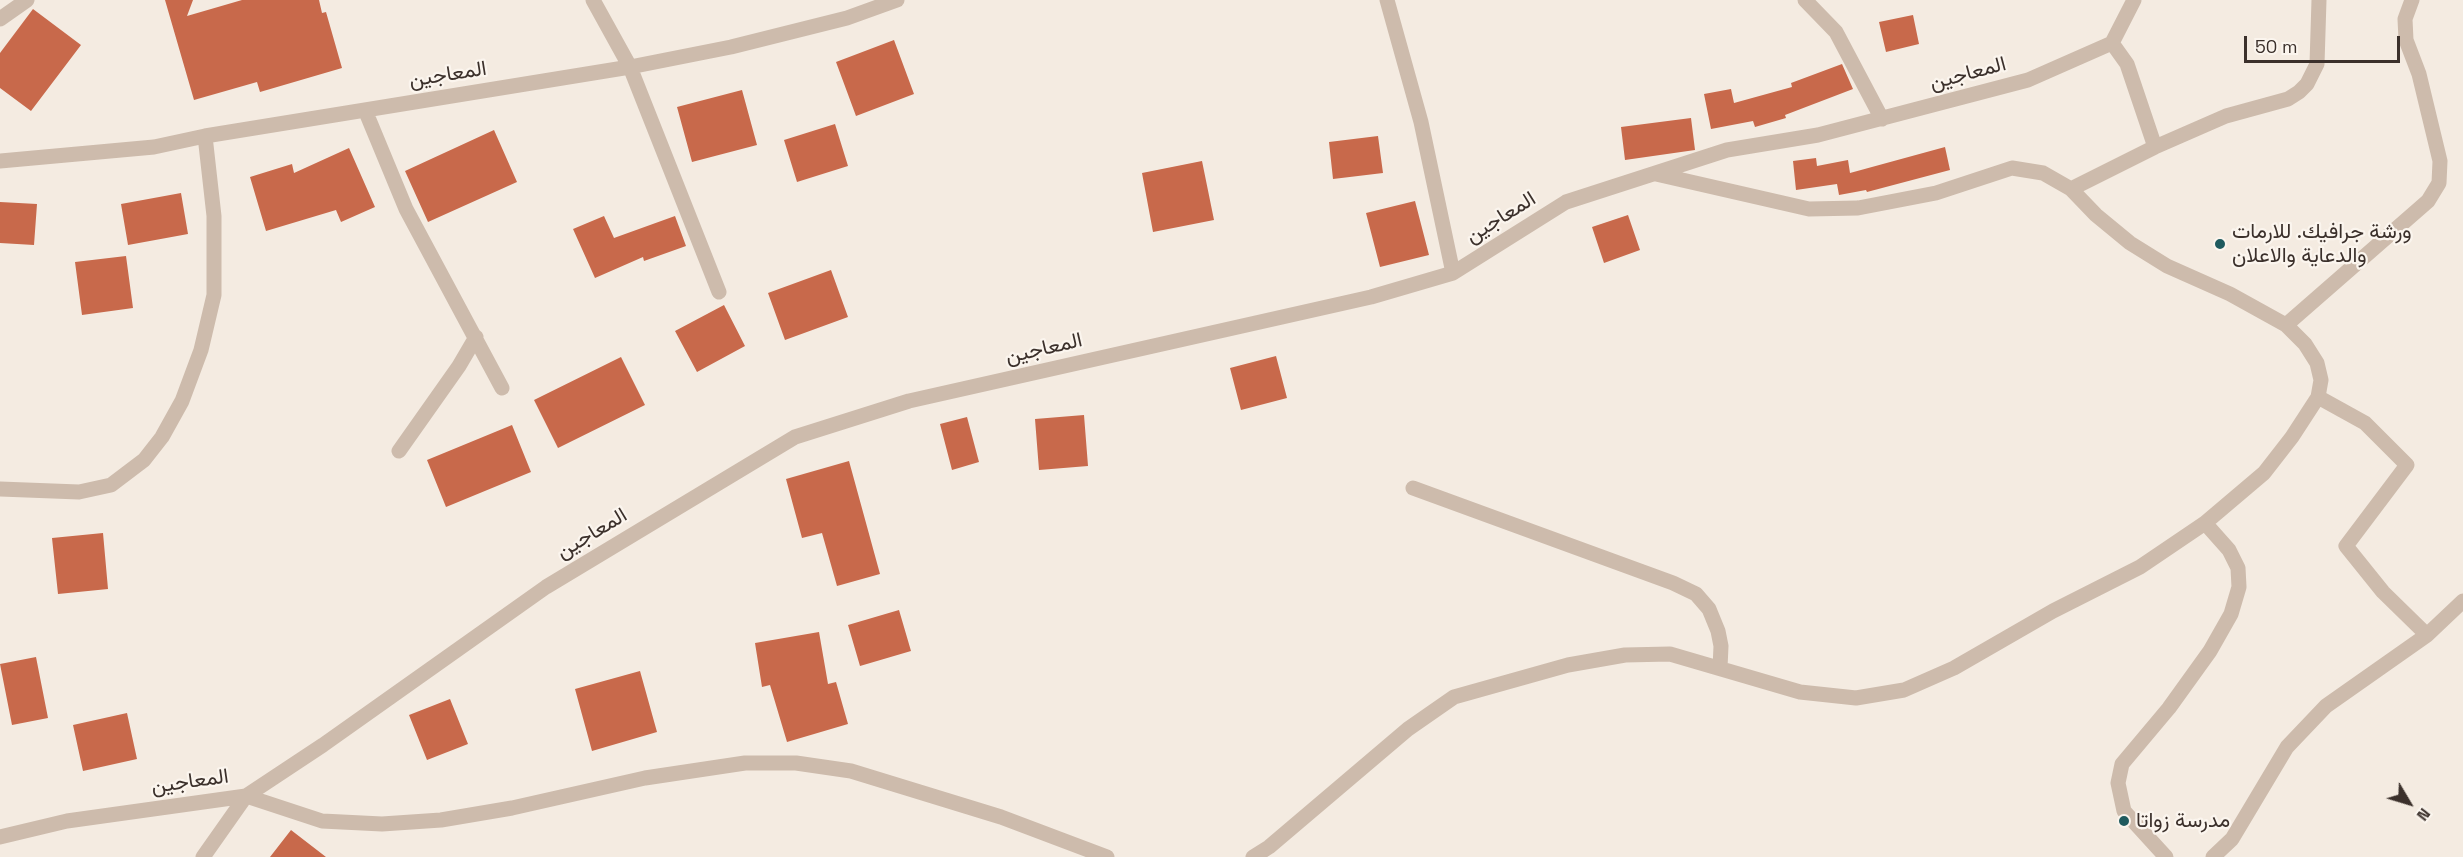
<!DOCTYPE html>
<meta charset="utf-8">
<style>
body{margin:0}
#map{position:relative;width:2463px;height:857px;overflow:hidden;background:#f4ebe1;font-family:"Space Grotesk",sans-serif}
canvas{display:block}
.north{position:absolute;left:2379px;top:773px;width:60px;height:60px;-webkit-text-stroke:4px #fbf5ee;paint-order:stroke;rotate:128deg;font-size:16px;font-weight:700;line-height:24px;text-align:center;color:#3b302b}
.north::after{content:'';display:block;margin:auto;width:21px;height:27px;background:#3b302b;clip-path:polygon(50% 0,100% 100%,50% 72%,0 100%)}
.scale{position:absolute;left:2244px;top:36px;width:156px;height:27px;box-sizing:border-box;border:3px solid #3b302b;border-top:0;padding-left:8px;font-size:18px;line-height:21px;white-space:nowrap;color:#3b302b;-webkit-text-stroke:4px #fbf5ee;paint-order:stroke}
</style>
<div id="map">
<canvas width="2463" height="857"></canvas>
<div class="north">N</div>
<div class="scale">50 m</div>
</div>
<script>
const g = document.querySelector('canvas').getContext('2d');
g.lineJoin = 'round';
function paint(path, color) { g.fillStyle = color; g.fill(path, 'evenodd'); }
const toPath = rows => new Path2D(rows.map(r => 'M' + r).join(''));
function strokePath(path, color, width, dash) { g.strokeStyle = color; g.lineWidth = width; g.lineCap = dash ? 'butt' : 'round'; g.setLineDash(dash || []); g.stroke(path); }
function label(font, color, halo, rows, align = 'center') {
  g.font = font + ' "Space Grotesk",Vazirmatn,sans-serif'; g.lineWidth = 4.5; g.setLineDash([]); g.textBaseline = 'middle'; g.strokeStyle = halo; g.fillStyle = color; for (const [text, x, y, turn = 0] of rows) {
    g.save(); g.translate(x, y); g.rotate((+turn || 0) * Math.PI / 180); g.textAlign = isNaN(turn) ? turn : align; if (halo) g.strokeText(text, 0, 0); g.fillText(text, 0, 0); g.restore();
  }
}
paint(toPath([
 [165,0,193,0,187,16,242,0,319,0,322,13,326,12,342,68,260,92,257,82,194,100],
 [33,9,81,45,31,111,0,88,0,53],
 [1913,15,1919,44,1886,52,1879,22],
 [894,40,914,94,856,116,836,62],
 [1842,64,1853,89,1785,115,1786,118,1755,127,1753,121,1711,129,1704,94,1731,89,1734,103,1792,87,1791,83],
 [742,90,757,145,692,162,677,107],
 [1691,118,1695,150,1625,160,1621,127],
 [835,124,848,166,797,182,784,140],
 [494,130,517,182,428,222,405,171],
 [1378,136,1383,173,1333,179,1329,142],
 [1945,147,1950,170,1867,192,1866,190,1839,195,1837,184,1796,190,1793,161,1816,158,1817,166,1848,160,1850,173],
 [349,148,375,207,341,222,336,210,266,231,250,177,292,164,294,173],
 [1202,161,1214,220,1153,232,1142,173],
 [181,193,188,234,128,245,121,204],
 [1415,201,1429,255,1380,267,1366,213],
 [0,202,37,204,34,245,0,243],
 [1628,215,1640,250,1604,263,1592,227],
 [604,216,614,238,675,216,686,246,644,261,643,257,595,278,573,229],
 [126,256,133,308,82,315,75,262],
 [831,270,848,317,785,340,768,293],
 [724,305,745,346,697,372,675,331],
 [1276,356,1287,398,1241,410,1230,368],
 [621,357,645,405,558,448,534,400],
 [1084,415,1088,466,1039,470,1035,419],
 [967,417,979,462,952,470,940,424],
 [512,425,531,472,446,507,427,460],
 [849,461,880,574,837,586,822,533,802,538,786,479],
 [103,533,108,589,58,594,52,538],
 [899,610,911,651,860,666,848,625],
 [819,632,828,684,836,682,848,724,787,742,770,685,762,687,755,643],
 [36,657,48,718,12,725,0,664],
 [640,671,657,732,592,751,575,689],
 [450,699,468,744,427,760,409,715],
 [127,713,137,759,83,771,73,725],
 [291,830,326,857,270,857]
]), '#c8694b');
strokePath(toPath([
 [593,0,630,67,719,292],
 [1387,0,1421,122,1453,273],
 [1805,0,1836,32,1882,119],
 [0,19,27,0],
 [2112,43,2127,64,2155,147],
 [365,110,406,209,502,388],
 [0,161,154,147,205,136,630,67,731,47,847,18,897,0],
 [2071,189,2155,147,2226,116,2288,99,2299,92,2307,84,2317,64,2319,0],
 [2286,325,2428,201,2439,183,2440,161,2419,74,2406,40,2405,19,2412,0],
 [399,451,459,366,476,337],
 [1413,488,1673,583,1696,594,1709,609,1718,631,1721,646,1720,668],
 [0,489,79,492,111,485,144,460,162,437,182,401,201,350,214,295,214,216,205,136],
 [2427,635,2463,601],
 [0,837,67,821,246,796,323,745,546,587,795,437,909,401,1371,297,1453,273,1566,202,1727,150,1818,135,2028,80,2112,43,2134,0],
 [203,857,246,796,322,821,382,824,441,820,512,808,645,778,745,763,796,763,851,771,1001,817,1107,857],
 [1253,857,1269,847,1408,729,1454,697,1568,665,1625,655,1670,654,1800,692,1856,698,1904,690,1954,668,2053,611,2140,567,2205,523,2264,473,2292,437,2318,397,2321,380,2317,363,2305,344,2286,325,2230,294,2167,266,2130,243,2096,215,2071,189,2043,173,2012,168,1936,193,1858,208,1809,209,1656,174],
 [2166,857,2124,811,2118,783,2122,764,2169,708,2210,651,2231,614,2239,587,2238,568,2229,550,2205,523],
 [2213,857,2232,839,2287,747,2326,706,2427,635,2383,592,2346,546,2407,465,2365,423,2318,397]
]), '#cdbbac', 15);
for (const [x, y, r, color] of [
 [2220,244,6,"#1f5a5e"],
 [2124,821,6,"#1f5a5e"]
]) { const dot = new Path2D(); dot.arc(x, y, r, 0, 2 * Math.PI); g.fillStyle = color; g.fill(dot); strokePath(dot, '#fbf5ee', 2); }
label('21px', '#3b302b', '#fbf5ee', [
 ["المعاجين",1968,74,-15],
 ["المعاجين",448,75,-9],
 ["المعاجين",1501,218,-32],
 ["المعاجين",1044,349,-13],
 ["المعاجين",592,534,-31],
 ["المعاجين",190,782,-8]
]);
label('21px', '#3b302b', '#fbf5ee', [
 ["ورشة جرافيك. للارمات",2232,232],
 ["والدعاية والاعلان",2232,256],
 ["مدرسة زواتا",2136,821]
], 'left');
</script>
